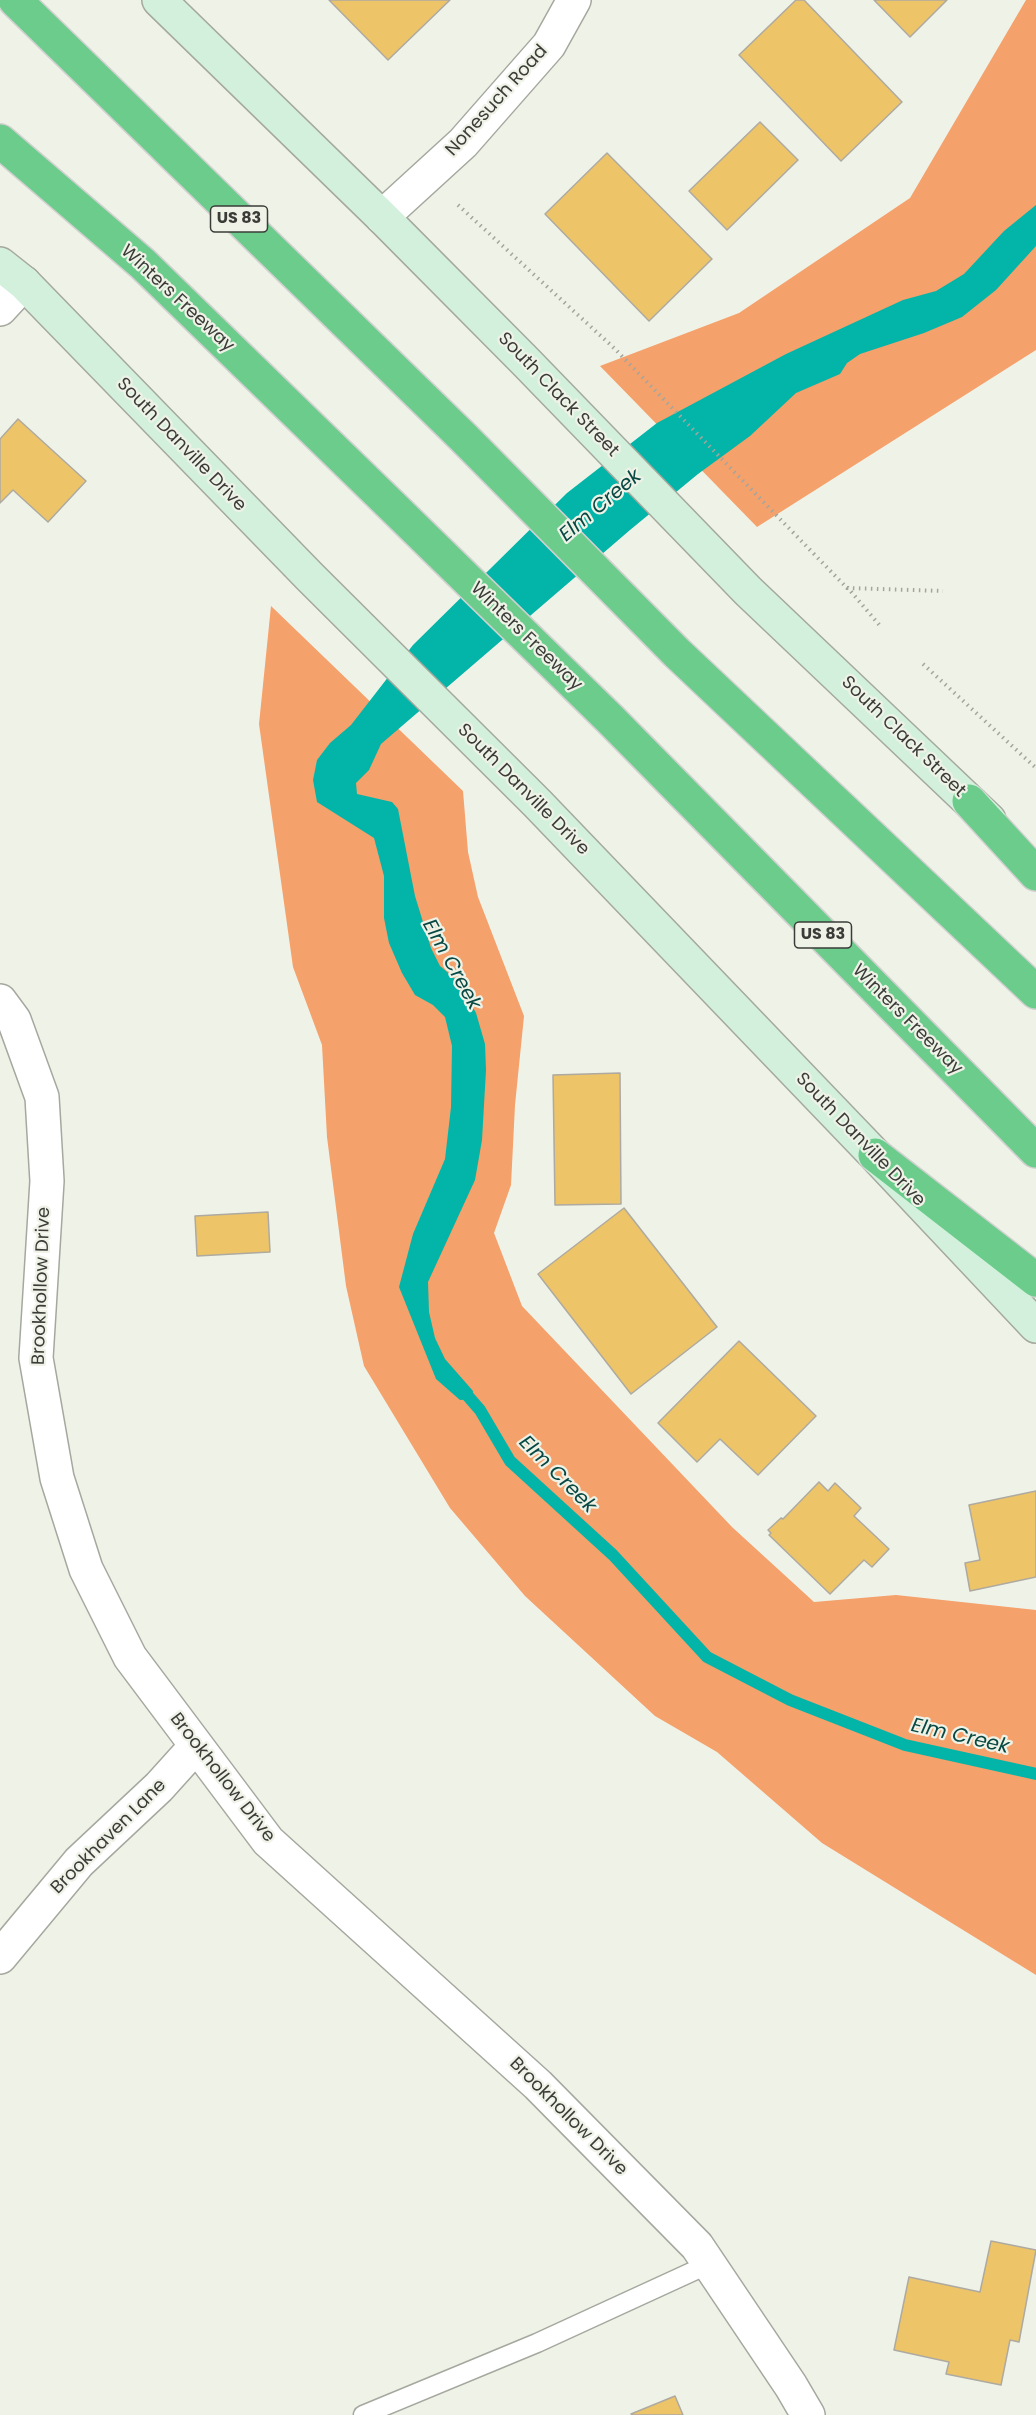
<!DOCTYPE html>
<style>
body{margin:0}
canvas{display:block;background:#eff2e7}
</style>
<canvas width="1036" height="2415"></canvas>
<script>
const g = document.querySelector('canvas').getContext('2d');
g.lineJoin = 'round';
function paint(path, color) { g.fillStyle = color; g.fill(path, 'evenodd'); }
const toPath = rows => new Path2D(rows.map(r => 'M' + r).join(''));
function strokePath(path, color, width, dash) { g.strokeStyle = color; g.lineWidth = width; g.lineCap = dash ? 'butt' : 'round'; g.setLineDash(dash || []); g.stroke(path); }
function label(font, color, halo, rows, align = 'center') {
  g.font = font + ' Poppins,sans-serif'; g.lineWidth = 4.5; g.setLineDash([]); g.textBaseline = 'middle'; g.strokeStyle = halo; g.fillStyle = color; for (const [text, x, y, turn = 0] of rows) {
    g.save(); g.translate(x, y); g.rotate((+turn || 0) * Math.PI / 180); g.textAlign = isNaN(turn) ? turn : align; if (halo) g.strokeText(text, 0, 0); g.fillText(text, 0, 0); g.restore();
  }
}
paint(toPath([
 [1026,0,1036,0,1036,350,757,527,600,366,739,313,910,198],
 [271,606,463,791,468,852,478,897,524,1016,515,1105,511,1185,494,1233,522,1306,732,1527,814,1602,896,1595,1036,1610,1036,1975,822,1843,717,1752,655,1716,525,1596,450,1508,364,1366,346,1286,327,1137,322,1045,293,967,259,724]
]), '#f4a16c');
paint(toPath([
 [1036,205,1036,246,996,290,962,317,924,333,860,354,847,363,840,374,796,393,750,436,698,474,630,530,381,744,369,770,356,783,357,794,392,802,398,809,415,896,431,948,440,966,459,982,476,1013,485,1044,486,1070,482,1140,475,1180,428,1282,429,1312,435,1338,445,1359,473,1391,472,1399,460,1400,436,1379,399,1287,413,1234,445,1159,451,1107,452,1046,445,1017,433,1005,415,995,402,973,389,943,384,918,384,876,374,838,317,802,313,780,317,760,330,743,351,725,413,645,567,493,657,423,786,354,903,300,936,291,964,274,1004,231]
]), '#03b4a8');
strokePath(toPath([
 [460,1387,480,1410,510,1461,613,1555,707,1657,790,1700,905,1745,1036,1774]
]), '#03b4a8', 12);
const building = toPath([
 [329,0,450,0,388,60,329,0],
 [796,0,804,0,902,102,841,161,739,55,796,0],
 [874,0,947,0,910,37,874,0],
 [760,122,798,160,727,230,689,191,760,122],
 [607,153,712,259,649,321,545,214,607,153],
 [18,419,86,481,48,522,13,490,0,503,0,439,18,419],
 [620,1073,621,1204,555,1205,553,1075,620,1073],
 [624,1208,717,1327,631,1394,538,1274,624,1208],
 [268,1212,270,1252,197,1256,195,1216,268,1212],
 [739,1341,816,1416,758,1475,720,1439,697,1462,658,1423,739,1341],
 [819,1482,828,1491,835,1483,861,1508,854,1516,889,1549,872,1567,864,1560,830,1594,769,1535,771,1533,768,1530,781,1518,783,1519,819,1482],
 [1036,1491,1036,1577,970,1591,965,1563,980,1560,969,1505,1036,1491],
 [991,2241,1036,2250,1019,2342,1010,2340,1001,2385,946,2374,949,2362,894,2350,909,2277,980,2292,991,2241],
 [675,2396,683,2415,632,2415,631,2414,675,2396]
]);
paint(building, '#edc568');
strokePath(building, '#aeaaa1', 1.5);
const lane = toPath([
 [363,2415,537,2343,709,2264]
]);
const street = toPath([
 [382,217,463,143,549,45,574,0],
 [0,309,24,283],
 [0,1001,14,1020,42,1097,47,1181,36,1358,57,1478,86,1569,130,1657,268,1841,538,2085,697,2246,791,2386,808,2415],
 [0,1957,79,1862,159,1787,196,1746]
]);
const secondary = toPath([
 [159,0,382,217,525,361,748,591,989,820],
 [0,264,24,283,310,577,537,803,875,1155,1036,1326]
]);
const highway = toPath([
 [15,0,463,437,677,653,1036,992],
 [0,141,143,264,393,507,610,719,1036,1151],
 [969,801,1036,874],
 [875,1155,1036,1280]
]);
strokePath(lane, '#a5a89e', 21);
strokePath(street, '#a5a89e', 36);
strokePath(secondary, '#a5a89e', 36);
strokePath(highway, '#d0d0cf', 36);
strokePath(toPath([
 [458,205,614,348,847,588,943,591],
 [847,587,882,628],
 [923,664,1036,768]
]), '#a4a69e', 4, [1.5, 4.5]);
strokePath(lane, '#fff', 18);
strokePath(street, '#fff', 33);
strokePath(secondary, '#d3f0dc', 33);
strokePath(highway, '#6bcc8c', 33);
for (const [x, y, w] of [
 [239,219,57],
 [823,935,57]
]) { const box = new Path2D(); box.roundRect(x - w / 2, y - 13, w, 26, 4.5); g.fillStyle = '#eff2e7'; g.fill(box); strokePath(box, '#3b3c38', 1.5); }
label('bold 16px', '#3b3c38', null, [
 ["US 83",239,219],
 ["US 83",823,935]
]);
label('18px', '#3b3c38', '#eff2e7', [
 ["Nonesuch Road",497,101,-48],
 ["Winters Freeway",177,299,43],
 ["South Clack Street",558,395,46],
 ["South Danville Drive",181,445,46],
 ["Winters Freeway",526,637,44],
 ["South Clack Street",903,737,44],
 ["South Danville Drive",523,790,45],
 ["Winters Freeway",907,1020,45],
 ["South Danville Drive",860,1140,46],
 ["Brookhollow Drive",42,1286,-88],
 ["Brookhollow Drive",222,1778,52],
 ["Brookhaven Lane",109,1837,-45],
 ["Brookhollow Drive",568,2117,45]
]);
label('italic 20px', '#084843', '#eff2e7', [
 ["Elm Creek",601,506,-40],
 ["Elm Creek",451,965,61],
 ["Elm Creek",557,1475,45],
 ["Elm Creek",960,1737,13]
]);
</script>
